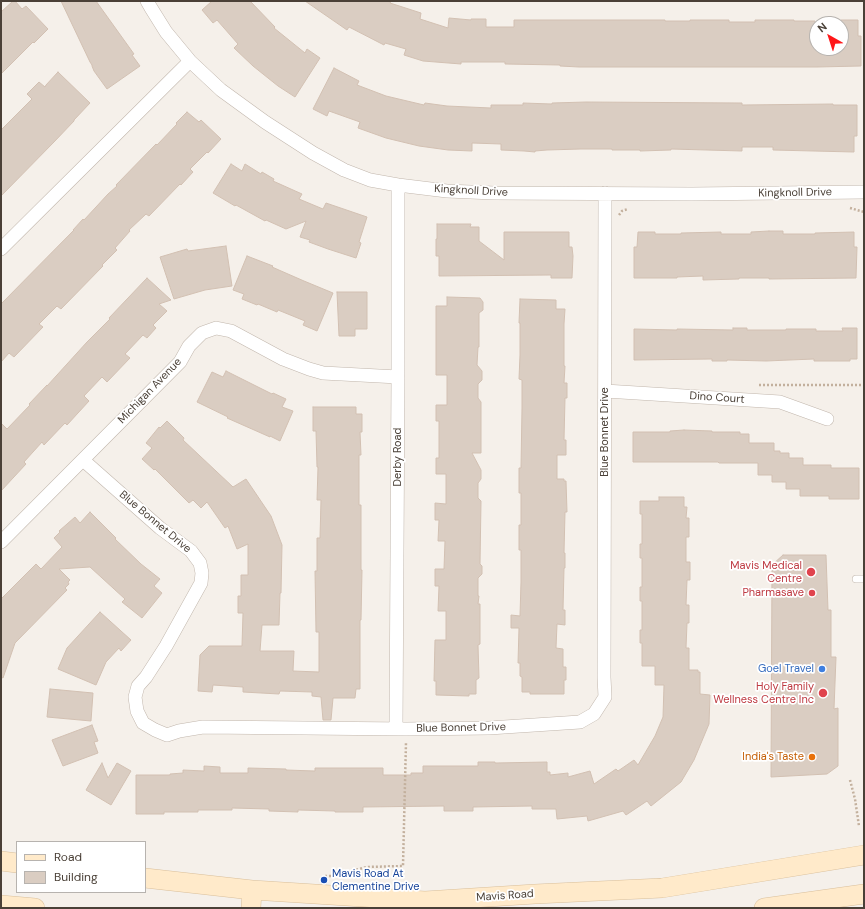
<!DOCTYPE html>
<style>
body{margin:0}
#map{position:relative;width:865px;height:909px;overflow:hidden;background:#f5f0ea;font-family:"DM Sans",sans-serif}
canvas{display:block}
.frame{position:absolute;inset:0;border:2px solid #4a4037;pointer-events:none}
.legend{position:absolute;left:16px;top:841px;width:130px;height:52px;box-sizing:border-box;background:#fff;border:1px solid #b7b3af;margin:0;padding:5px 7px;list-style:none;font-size:12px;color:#4a4037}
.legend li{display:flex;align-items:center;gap:8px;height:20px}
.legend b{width:20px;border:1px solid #b7b3af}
.north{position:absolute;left:809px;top:16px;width:40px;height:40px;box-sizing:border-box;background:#fff;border:1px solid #b7b3af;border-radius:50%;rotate:321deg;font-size:11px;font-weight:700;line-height:16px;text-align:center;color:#4a4037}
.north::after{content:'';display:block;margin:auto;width:14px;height:18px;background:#ff1719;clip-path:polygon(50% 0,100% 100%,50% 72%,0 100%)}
</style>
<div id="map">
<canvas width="865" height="909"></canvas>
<div class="frame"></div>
<ul class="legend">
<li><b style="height:5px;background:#ffeaca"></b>Road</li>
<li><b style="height:11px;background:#dacdc2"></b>Building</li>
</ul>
<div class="north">N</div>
</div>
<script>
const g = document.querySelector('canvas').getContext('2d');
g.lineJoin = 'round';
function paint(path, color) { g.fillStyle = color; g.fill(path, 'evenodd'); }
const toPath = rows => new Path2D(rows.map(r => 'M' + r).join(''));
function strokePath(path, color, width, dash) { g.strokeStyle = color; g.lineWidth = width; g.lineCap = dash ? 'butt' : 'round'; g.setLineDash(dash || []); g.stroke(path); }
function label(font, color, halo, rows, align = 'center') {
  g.font = font + ' "DM Sans",sans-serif'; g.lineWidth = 3.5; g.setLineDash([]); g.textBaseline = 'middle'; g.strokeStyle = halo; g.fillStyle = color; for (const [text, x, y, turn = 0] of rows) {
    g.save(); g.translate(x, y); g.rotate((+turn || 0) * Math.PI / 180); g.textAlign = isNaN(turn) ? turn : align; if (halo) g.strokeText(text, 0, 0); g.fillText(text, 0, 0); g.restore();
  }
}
const building = toPath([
 [13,1,15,1,22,9,26,6,48,29,34,43,33,42,1,74,1,12,13,1],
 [61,1,96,1,134,54,132,55,140,66,107,89,94,71,92,66,92,65,90,62,61,1],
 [212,1,250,1,275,27,274,28,305,53,307,49,320,58,295,97,278,86,253,66,234,48,238,44,217,20,213,23,202,10,212,1],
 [305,1,391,1,390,3,421,13,420,19,448,28,449,18,471,20,471,19,486,19,486,27,514,27,514,20,665,20,665,21,690,21,690,20,729,20,729,22,755,22,755,20,794,20,794,21,815,21,815,48,841,48,841,20,858,20,858,36,861,36,861,66,817,67,579,67,560,66,560,65,505,64,505,62,461,62,461,64,423,61,404,55,406,49,385,43,384,45,349,27,347,30,305,1],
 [334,68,359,81,357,85,386,96,424,105,425,103,447,106,491,108,491,105,523,105,523,103,552,104,552,103,586,102,742,103,742,105,833,104,833,105,857,105,857,136,854,136,854,152,773,150,773,147,742,147,742,151,671,149,671,150,640,151,640,150,612,150,612,149,581,149,547,150,535,151,535,152,524,151,501,150,501,144,472,143,472,151,448,150,419,146,386,138,358,128,360,122,329,111,327,116,313,109,334,68],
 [58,72,90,103,74,120,74,121,54,142,1,196,1,130,32,99,27,94,39,82,45,87,46,85,58,72],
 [187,112,199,122,201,120,221,139,208,153,207,152,190,169,193,172,181,185,180,184,149,216,146,214,129,230,130,231,115,248,117,250,102,265,103,266,61,309,57,306,39,324,43,327,14,357,9,353,1,362,1,304,74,230,73,230,83,219,84,220,108,194,117,186,116,185,156,144,157,145,177,124,176,123,187,112],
 [231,164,242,171,245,164,261,174,262,172,274,179,273,181,302,194,299,199,323,209,326,203,367,217,359,242,361,243,356,258,328,249,309,242,310,240,300,237,306,221,286,229,266,220,265,221,236,205,235,206,213,193,231,164],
 [437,224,471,224,470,227,479,227,479,241,504,260,504,232,569,232,569,247,572,247,573,256,572,278,551,278,551,275,439,276,439,256,436,256,436,239,437,239,437,224],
 [769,231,783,231,783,234,815,234,815,233,854,232,854,247,857,247,856,278,769,279,769,278,739,278,739,279,703,280,703,276,677,277,677,278,634,278,634,247,637,247,638,232,655,232,655,234,681,234,681,233,721,232,721,234,751,234,751,232,769,231],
 [226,246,232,286,205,290,174,299,160,257,187,249,188,251,226,246],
 [247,256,273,266,272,267,304,281,333,293,317,331,303,325,305,321,278,310,277,312,258,304,257,305,242,299,244,294,233,290,247,256],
 [147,278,171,300,159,304,167,311,153,325,156,328,147,338,143,335,125,354,130,358,107,382,102,377,84,396,89,401,67,425,65,423,44,445,42,442,24,462,26,464,1,491,1,423,7,429,30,405,29,404,47,385,47,386,87,342,110,319,109,318,147,278],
 [337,292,367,292,367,329,355,329,355,336,339,336,337,292],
 [447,297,480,298,483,302,483,310,479,313,479,347,478,347,477,365,482,371,482,380,478,384,478,398,481,402,481,453,472,453,481,470,481,479,478,483,478,498,481,501,480,564,482,566,482,574,478,578,478,596,479,596,478,604,480,604,480,644,478,645,479,678,476,680,476,694,469,694,469,696,436,695,436,681,434,681,435,640,446,640,446,611,438,611,439,586,435,586,435,569,444,569,445,541,438,541,439,520,435,520,435,503,446,504,446,474,436,474,436,458,439,458,439,421,436,421,436,405,447,405,447,375,436,375,436,306,447,306,447,297],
 [520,299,556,300,556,309,565,309,564,324,564,366,565,366,564,383,567,383,567,398,565,398,564,440,566,440,566,455,557,455,557,479,564,479,564,481,566,481,567,512,565,512,564,553,565,553,565,568,564,568,563,610,565,610,565,625,557,624,556,648,563,649,563,667,566,667,566,680,564,680,564,694,530,694,530,692,522,692,522,677,520,676,520,663,518,663,519,628,511,628,511,615,520,616,521,582,521,550,519,550,519,525,521,525,521,493,519,493,519,468,521,468,522,408,522,380,519,379,520,355,520,323,519,323,520,299],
 [733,328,747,328,747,330,786,330,786,329,816,329,816,331,843,331,842,328,857,328,857,359,850,359,850,361,814,361,814,359,766,361,727,360,727,361,712,361,712,359,634,360,634,329,677,330,677,329,733,330,733,328],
 [226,371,272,394,273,393,286,399,282,407,293,411,280,441,270,436,270,437,227,418,228,417,197,402,212,372,223,377,226,371],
 [313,407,356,407,356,414,362,414,362,432,360,432,361,455,359,455,359,505,361,505,361,570,362,570,361,620,360,620,360,689,356,689,355,698,333,698,331,720,323,720,321,697,312,696,312,692,280,691,279,694,243,692,243,687,213,685,212,692,198,691,200,655,209,646,242,646,243,613,238,613,238,596,241,596,241,575,248,575,248,544,237,549,228,526,225,528,207,502,201,508,193,500,189,503,155,469,154,470,142,459,152,448,146,443,159,427,160,428,167,421,184,438,183,440,233,487,246,479,271,516,282,545,281,593,280,593,279,625,262,625,260,651,294,651,293,671,319,672,319,632,316,632,315,571,317,571,317,538,320,538,321,500,317,500,318,467,317,467,316,431,313,431,313,407],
 [684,430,712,431,712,432,740,432,740,434,749,434,749,443,774,443,774,451,780,451,780,453,789,453,789,458,803,458,803,465,831,465,831,468,859,468,859,499,829,499,829,496,800,496,800,489,786,489,786,482,772,482,772,475,758,475,758,463,719,463,718,462,633,462,633,432,670,432,670,431,684,430],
 [659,497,684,497,684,507,687,507,686,518,689,518,689,537,686,537,686,562,690,562,690,580,687,580,686,605,689,605,689,623,687,623,686,648,689,648,689,670,698,670,698,672,700,672,700,694,710,695,709,724,694,760,681,782,651,806,647,801,626,815,623,811,588,821,587,816,557,819,556,809,532,809,532,806,473,807,473,811,444,811,444,806,363,807,363,812,335,812,335,811,298,810,298,812,269,811,269,809,232,808,232,810,198,810,198,812,164,812,164,814,136,814,136,775,170,775,170,774,183,773,183,770,204,771,204,766,220,767,220,773,248,773,248,768,286,769,286,770,315,771,315,768,383,768,383,775,411,775,411,773,423,773,423,766,478,766,478,762,495,762,495,763,547,762,547,772,550,772,550,775,568,773,568,777,590,771,594,784,616,769,618,771,634,760,638,765,655,736,663,717,664,685,655,685,655,666,642,666,642,643,640,643,640,630,642,630,642,601,640,601,640,587,642,587,642,558,640,558,640,544,642,544,642,514,640,514,640,501,659,501,659,497],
 [90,512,116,538,115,539,141,564,160,579,154,586,162,593,142,618,122,602,125,599,90,567,59,569,70,580,68,582,69,584,65,588,67,590,15,643,3,678,1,677,1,599,36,564,41,569,62,547,54,538,60,532,59,531,75,517,80,523,90,512],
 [783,555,826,555,828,610,831,610,831,657,836,657,834,709,838,708,838,766,827,774,771,777,772,565,783,555],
 [100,612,131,640,121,651,119,648,106,662,96,685,58,669,67,648,100,612],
 [50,689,93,693,91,721,47,717,50,689],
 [92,725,98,741,94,742,98,753,63,766,52,740,92,725],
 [102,763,108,778,117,763,131,771,111,805,86,790,102,763]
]);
paint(building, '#dacdc2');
strokePath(building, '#d2c0b2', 1);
const lane = toPath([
 [856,579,864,579]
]);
const street = toPath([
 [147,1,151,8,166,32,190,61,221,90,265,122,313,153,344,170,370,180,398,185,447,191,494,193,692,194,864,192],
 [1,249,190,61],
 [605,391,780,402,827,419],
 [83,460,160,528,191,551,200,563,202,573,201,583,166,646,146,677,138,686,135,697,137,711,143,723,155,730,167,735,179,731,203,727,406,729,489,728,580,722,594,714,605,697,604,677,605,193],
 [1,542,180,362,189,346,202,333,216,328,231,331,283,359,309,369,323,373,398,377],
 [396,729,398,377,398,185]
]);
const secondary = toPath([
 [1,861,17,863],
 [145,878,252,890,425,901,535,894,662,888,864,855],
 [1,905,35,908],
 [251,908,252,890],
 [764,908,864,894]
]);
strokePath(lane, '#c1b6ac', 8);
strokePath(street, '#c1b6ac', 14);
strokePath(secondary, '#d9bf9b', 20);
strokePath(toPath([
 [850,208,864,212],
 [619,215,622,211,628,209],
 [759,385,864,385],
 [850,780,855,799,859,826],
 [325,876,331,876,367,867,403,866,406,742]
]), '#c3b09d', 2.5, [2, 2]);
strokePath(lane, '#fff', 7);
strokePath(street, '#fff', 13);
strokePath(secondary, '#ffeaca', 19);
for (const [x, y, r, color] of [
 [811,572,5,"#e0444e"],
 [812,593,4,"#e0444e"],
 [822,669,4,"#3f7fe0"],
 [823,693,5,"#e0444e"],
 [812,757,4,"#e8710a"],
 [324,880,4,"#1a4fb4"]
]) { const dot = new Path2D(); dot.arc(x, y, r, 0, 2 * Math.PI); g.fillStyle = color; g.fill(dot); strokePath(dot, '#fff', 1.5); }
label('11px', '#4a4037', '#fff', [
 ["Kingknoll Drive",471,191,3],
 ["Kingknoll Drive",795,193,-1],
 ["Michigan Avenue",150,391,-46],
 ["Dino Court",717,398,4],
 ["Blue Bonnet Drive",605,432,-90],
 ["Derby Road",398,457,-90],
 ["Blue Bonnet Drive",155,522,40],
 ["Blue Bonnet Drive",461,728,-1],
 ["Mavis Road",505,896,-4]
]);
label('11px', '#be3a42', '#fff', [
 ["Mavis Medical",802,566],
 ["Centre",802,579],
 ["Pharmasave",804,593],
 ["Holy Family",814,687],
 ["Wellness Centre Inc",814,700]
], 'right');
label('11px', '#366cbe', '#fff', [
 ["Goel Travel",814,669]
], 'right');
label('11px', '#c56008', '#fff', [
 ["India's Taste",804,757]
], 'right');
label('11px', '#164399', '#fff', [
 ["Mavis Road At",332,874],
 ["Clementine Drive",332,887]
], 'left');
</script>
